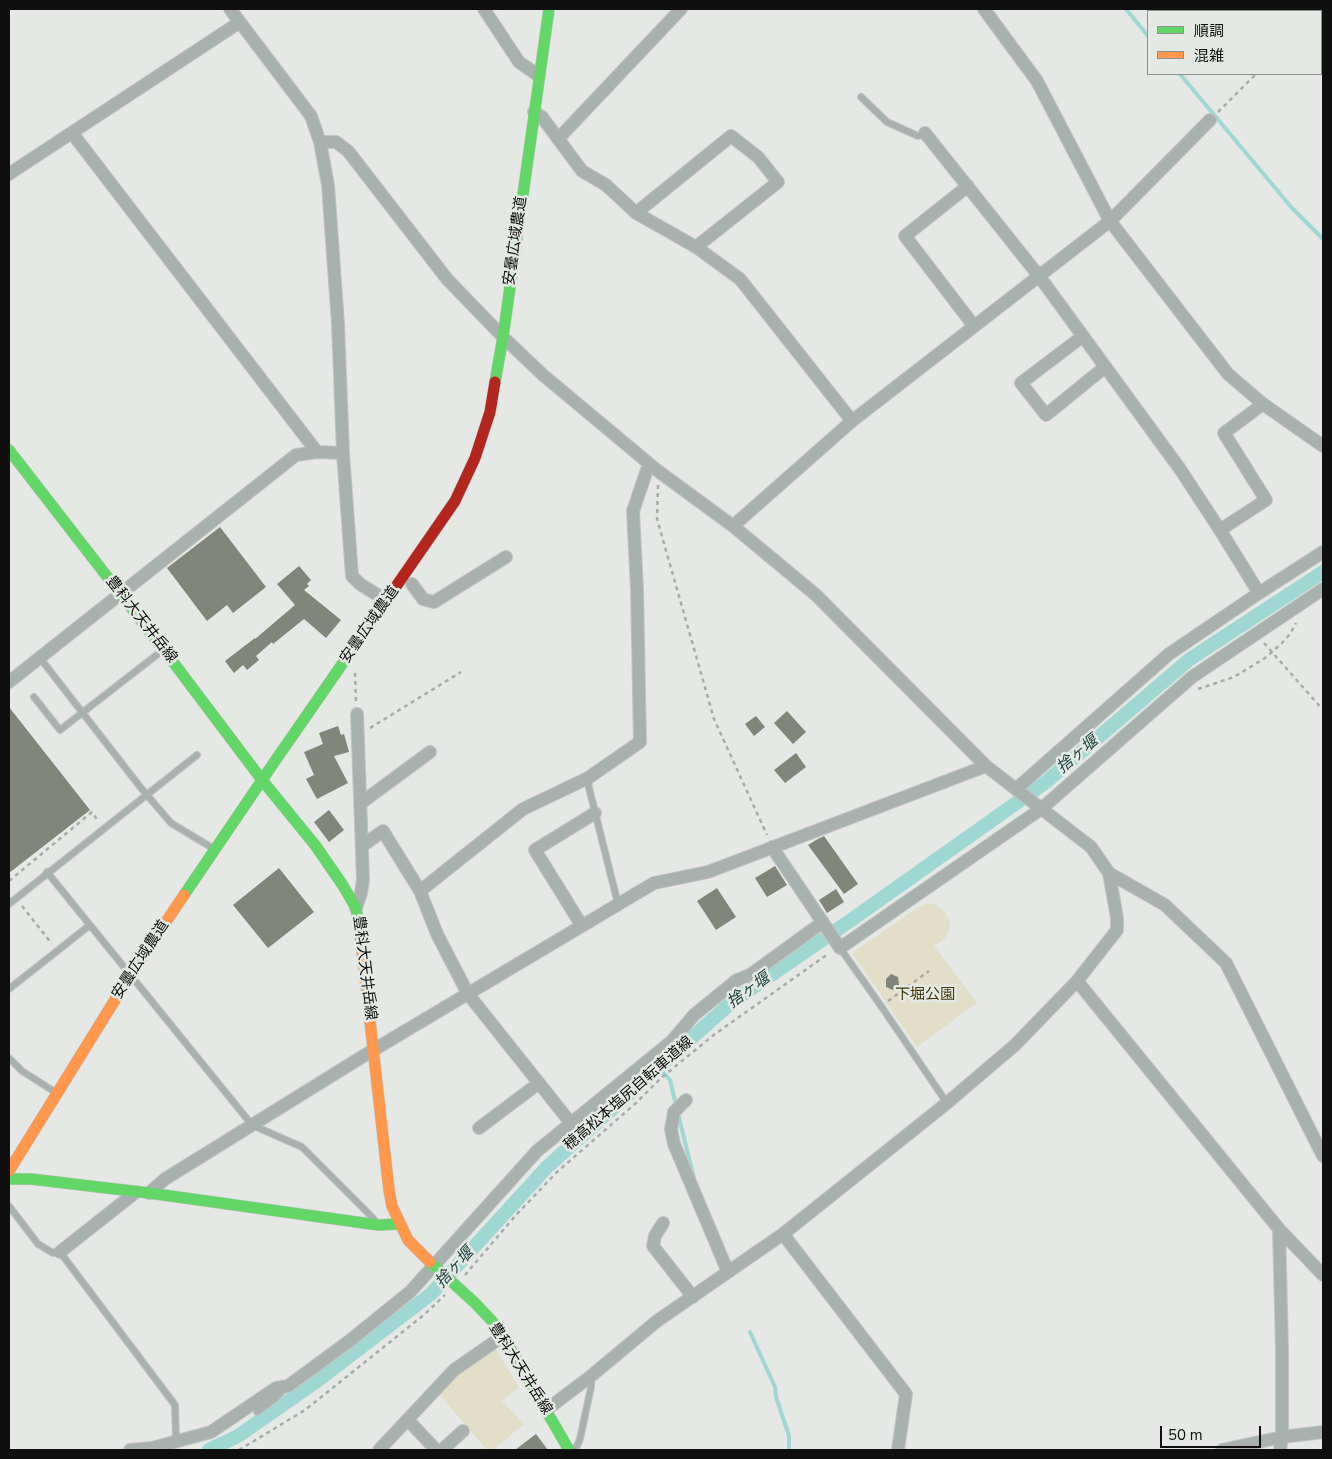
<!DOCTYPE html>
<meta charset="utf-8">
<style>
body{margin:0}
#map{position:relative;width:1332px;height:1459px;overflow:hidden;background:#e5e8e5;font-family:"Nunito Sans","Noto Sans JP",sans-serif}
canvas{display:block}
.frame{position:absolute;inset:0;border:10px solid #0e0f0e;pointer-events:none}
.legend{position:absolute;left:1147px;top:10px;width:175px;height:65px;box-sizing:border-box;background:#e4e9e4;border:1px solid #8e928e;margin:0;padding:6px 9px;list-style:none;font-size:15px;color:#0e0f0e}
.legend li{display:flex;align-items:center;gap:10px;height:25px}
.legend b{width:25px;border:1px solid #8e928e}
.scale{position:absolute;left:1160px;top:1426px;width:101px;height:22px;box-sizing:border-box;border:2px solid #0e0f0e;border-top:0;padding-left:6px;font-size:15px;line-height:18px;white-space:nowrap;color:#0e0f0e;-webkit-text-stroke:4px #e4e9e4;paint-order:stroke}
</style>
<div id="map">
<canvas width="1332" height="1459"></canvas>
<div class="frame"></div>
<ul class="legend">
<li><b style="height:6px;background:#63d668"></b>順調</li>
<li><b style="height:6px;background:#ff974d"></b>混雑</li>
</ul>
<div class="scale">50 m</div>
</div>
<script>
const g = document.querySelector('canvas').getContext('2d');
g.lineJoin = 'round';
function paint(path, color) { g.fillStyle = color; g.fill(path, 'evenodd'); }
const toPath = rows => new Path2D(rows.map(r => 'M' + r).join(''));
function strokePath(path, color, width, dash) { g.strokeStyle = color; g.lineWidth = width; g.lineCap = dash ? 'butt' : 'round'; g.setLineDash(dash || []); g.stroke(path); }
function label(font, color, halo, rows, align = 'center') {
  g.font = font + ' "Nunito Sans","Noto Sans JP",sans-serif'; g.lineWidth = 5; g.setLineDash([]); g.textBaseline = 'middle'; g.strokeStyle = halo; g.fillStyle = color; for (const [text, x, y, turn = 0] of rows) {
    g.save(); g.translate(x, y); g.rotate((+turn || 0) * Math.PI / 180); g.textAlign = isNaN(turn) ? turn : align; if (halo) g.strokeText(text, 0, 0); g.fillText(text, 0, 0); g.restore();
  }
}
paint(toPath([
 [928,903,936,905,946,913,950,923,949,931,945,938,934,946,977,1003,917,1047,852,953,920,906],
 [495,1348,519,1387,502,1401,524,1424,493,1450,487,1450,439,1394,457,1373]
]), '#e2dec7');
strokePath(toPath([
 [1126,9,1148,36],
 [1180,74,1292,208,1323,239],
 [659,1068,670,1080,676,1105],
 [678,1114,694,1178],
 [750,1332,775,1387,776,1397,789,1436,789,1450]
]), '#9fd7d3', 4);
strokePath(toPath([
 [209,1450,238,1436,317,1381,431,1294,547,1167,732,1002,854,918,1046,782,1190,659,1323,572]
]), '#9fd7d3', 14);
paint(toPath([
 [220,527,266,587,233,613,227,605,207,621,167,568],
 [299,566,311,580,307,584,309,586,304,590,341,620,326,638,304,619,273,644,272,642,256,656,259,660,247,670,243,665,234,673,225,661,255,638,255,639,295,605,277,584],
 [9,707,90,810,9,873],
 [787,711,806,732,793,744,774,723],
 [756,716,765,727,754,736,745,724],
 [338,726,341,735,344,734,349,752,334,756,348,783,317,799,306,779,314,775,304,752,323,744,319,733],
 [796,753,806,767,785,783,774,770],
 [329,810,344,830,329,842,314,822],
 [824,836,858,884,844,894,808,845,816,840],
 [775,866,787,885,767,897,755,878],
 [279,868,314,912,268,948,233,905],
 [717,888,736,917,716,930,697,901],
 [836,889,844,902,827,913,819,900],
 [891,974,898,977,899,985,893,990,886,987,886,979],
 [536,1434,548,1450,515,1450]
]), '#828579');
const lane = toPath([
 [861,97,887,122,918,136,925,133],
 [40,658,141,788,171,823,214,849],
 [34,697,60,730,163,650],
 [588,778,589,788,618,904],
 [47,872,252,1125,302,1147,371,1216,376,1222],
 [9,904,197,755],
 [840,948,881,1006,947,1103],
 [9,989,90,925],
 [9,1058,22,1071,55,1092],
 [9,1206,38,1244,53,1253,60,1252,175,1405,176,1441],
 [257,1412,276,1398,285,1388],
 [572,1450,577,1446,580,1439,591,1387,591,1378]
]);
const street = toPath([
 [230,9,311,116,320,142,328,185,338,324,343,453,352,576,360,584,387,601],
 [484,9,519,62,539,76],
 [984,9,1037,81,1110,221,1228,374,1263,404,1323,446],
 [534,112,542,117,582,171,606,185,636,213,696,247,740,279,852,421],
 [72,133,317,452],
 [925,133,1039,276,1180,469,1220,530,1259,593],
 [558,139,681,9],
 [320,142,336,142,348,151,447,279,503,337,543,375,658,471,733,526,816,595,986,766,1091,847,1109,873,1117,918,1117,930,1077,981,1015,1045,947,1103,783,1234,657,1321,591,1376,546,1410],
 [9,174,240,22],
 [968,186,905,236,974,326],
 [636,213,731,136,758,157,778,182,696,247],
 [1083,336,1021,383,1046,415,1105,367],
 [733,526,852,421,1110,221,1210,120],
 [1220,530,1266,500,1224,433,1263,404],
 [412,584,423,599,434,602,506,557],
 [9,682,296,455,317,452,343,453],
 [1016,789,1169,654,1259,593,1323,552],
 [361,803,430,752],
 [362,846,383,831,420,891,437,934,468,994,570,1122],
 [772,847,840,948,1041,809,1192,677,1323,589],
 [1109,873,1165,905,1226,963,1323,1156],
 [420,891,523,809,588,778,640,742,637,590,633,511,649,464],
 [356,908,361,893,363,880,357,714],
 [582,926,535,850,595,813],
 [1077,981,1279,1229,1323,1275],
 [686,1100,674,1112,671,1129,674,1144,728,1272],
 [479,1128,539,1083],
 [149,1193,165,1179,365,1055,654,883,708,872,986,766],
 [663,1223,655,1236,653,1246,693,1297],
 [1279,1229,1282,1349,1282,1437,1280,1450],
 [783,1234,906,1394,898,1450],
 [60,1252,136,1192],
 [408,1420,436,1450],
 [130,1450,152,1448,211,1432,276,1388,288,1386,348,1342,410,1292,537,1151,672,1041,694,1015,737,980,750,975,823,922],
 [379,1450,454,1370,503,1336],
 [442,1450,463,1431],
 [1222,1450,1282,1437,1323,1432]
]);
const fast = toPath([
 [495,382,503,337,549,9],
 [9,450,164,650,262,780,315,845,342,884,356,908,362,950],
 [184,895,275,761,397,585],
 [9,1179,31,1179,149,1193,378,1225,399,1224],
 [430,1262,475,1303,492,1321,503,1336,569,1450]
]);
const slow = toPath([
 [362,950,389,1190,392,1206,408,1240,430,1262],
 [9,1171,131,974,184,895]
]);
const jam = toPath([
 [397,585,455,501,475,458,490,412,495,382]
]);
strokePath(lane, '#c3c4c3', 8);
strokePath(street, '#c3c4c3', 14);
strokePath(fast, '#c3c4c3', 12);
strokePath(slow, '#c3c4c3', 12);
strokePath(jam, '#c3c4c3', 12);
strokePath(toPath([
 [1311,11,1313,9],
 [1218,112,1256,74],
 [658,485,657,519,714,719,767,835],
 [1264,643,1323,710],
 [355,673,356,703],
 [1198,689,1234,677,1265,658,1282,643,1290,634,1296,623],
 [370,728,461,672],
 [9,881,92,812,98,821],
 [22,906,52,944],
 [888,1001,929,971],
 [465,1275,516,1215,557,1172,636,1103,661,1078,715,1034,828,954],
 [239,1450,305,1410,425,1314,445,1295]
]), '#a7aca9', 2.5, [4, 4]);
strokePath(lane, '#a8b1ad', 6);
strokePath(street, '#a8b1ad', 12);
strokePath(fast, '#63d668', 11);
strokePath(slow, '#ff974d', 11);
strokePath(jam, '#b3261e', 11);
label('15px', '#0e0f0e', '#e4e9e4', [
 ["安曇広域農道",516,241,-82],
 ["豊科大天井岳線",141,620,52],
 ["安曇広域農道",370,625,-55],
 ["安曇広域農道",141,960,-57],
 ["豊科大天井岳線",364,968,83],
 ["穂高松本塩尻自転車道線",629,1094,-41],
 ["豊科大天井岳線",520,1369,58]
]);
label('15px', '#423707', '#e4e9e4', [
 ["下堀公園",925,995]
]);
label('italic 16px', '#204644', '#e4e9e4', [
 ["捨ヶ堰",1078,755,-40],
 ["捨ヶ堰",749,991,-36],
 ["捨ヶ堰",455,1268,-48]
]);
</script>
